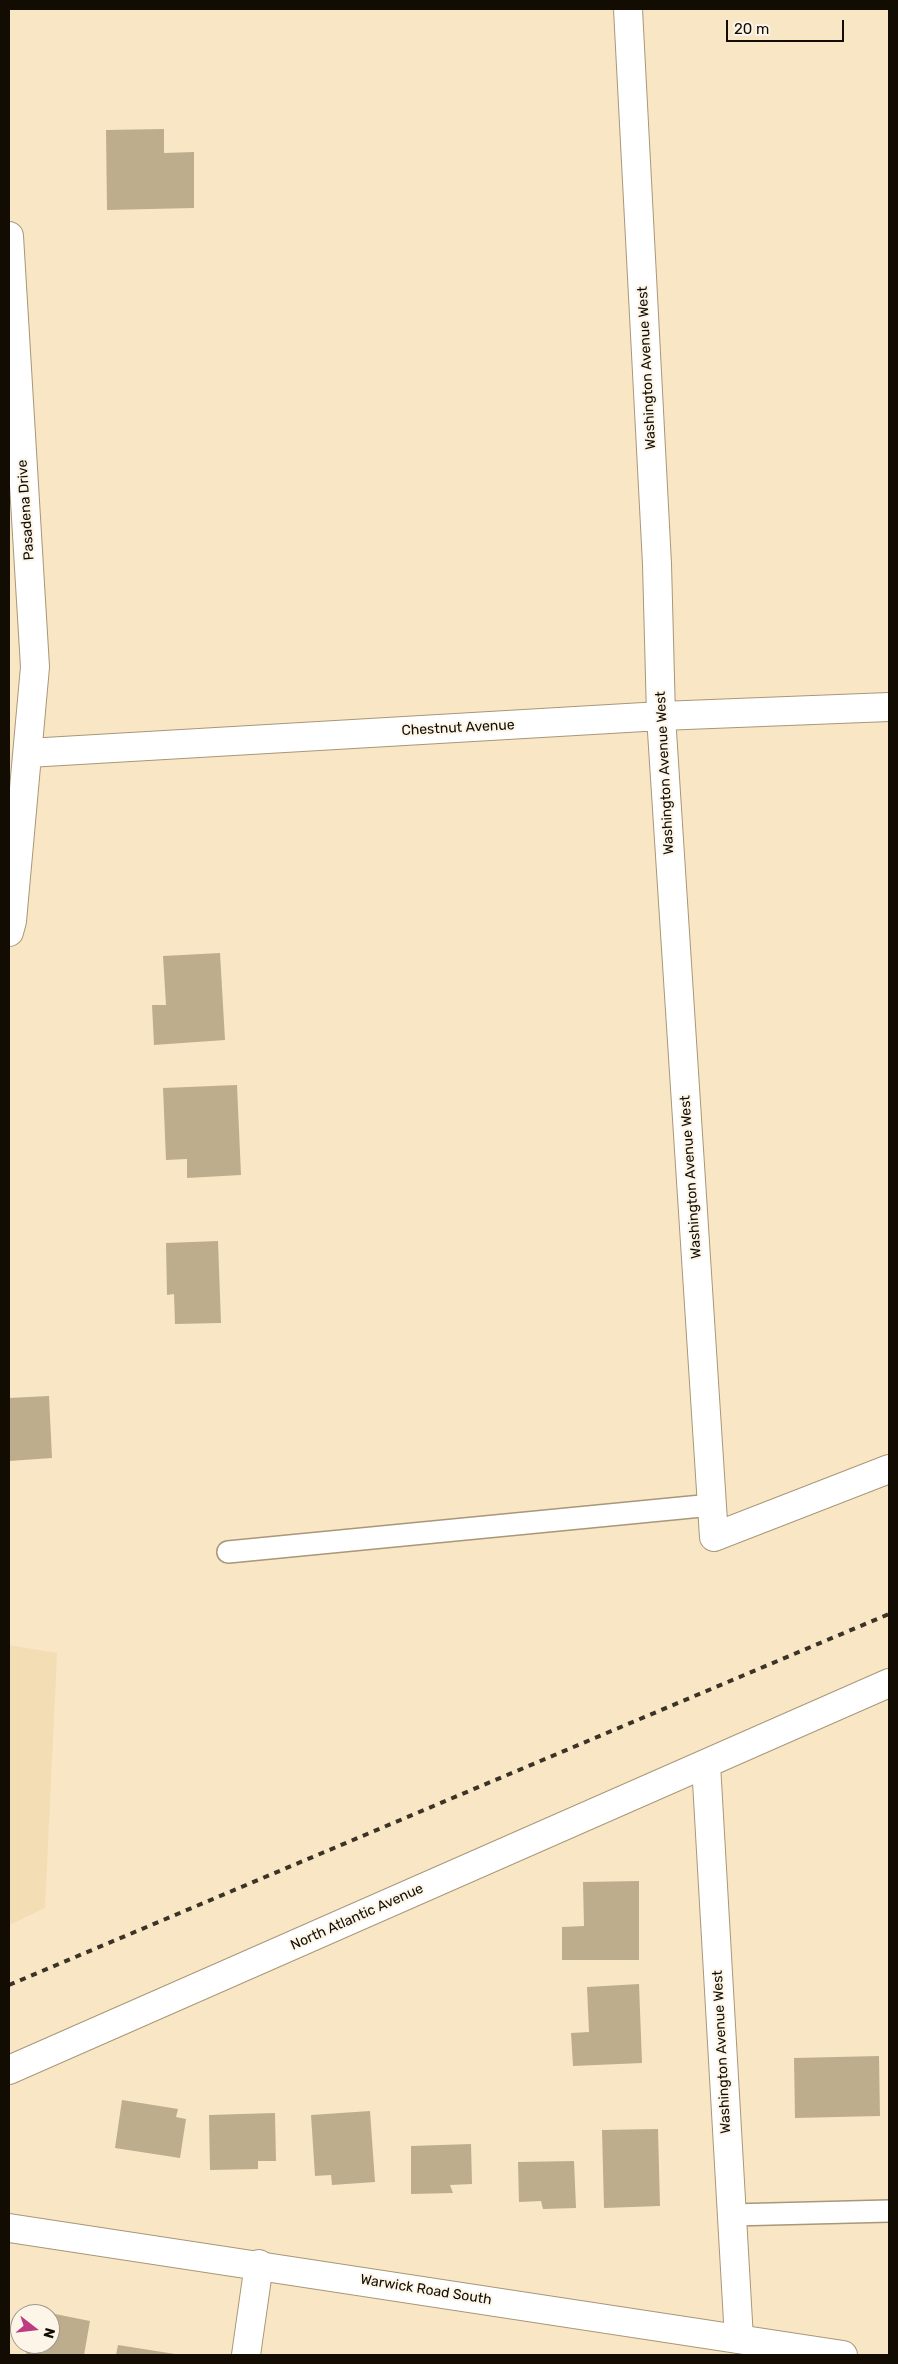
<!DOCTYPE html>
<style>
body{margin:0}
#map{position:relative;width:898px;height:2364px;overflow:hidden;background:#f9e6c5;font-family:Rubik,sans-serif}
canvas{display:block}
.frame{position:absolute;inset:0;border:10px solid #120c03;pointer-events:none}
.north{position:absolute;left:10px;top:2304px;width:50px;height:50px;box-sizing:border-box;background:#fcf5e8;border:1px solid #9e988c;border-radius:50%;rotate:106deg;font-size:14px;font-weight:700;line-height:20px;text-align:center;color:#120c03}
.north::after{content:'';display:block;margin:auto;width:18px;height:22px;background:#be3b81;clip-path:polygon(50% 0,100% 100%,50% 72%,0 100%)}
.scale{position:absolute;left:726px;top:20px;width:118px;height:22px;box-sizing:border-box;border:2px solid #120c03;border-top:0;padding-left:6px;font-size:15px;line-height:18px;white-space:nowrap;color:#120c03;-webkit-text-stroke:4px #fcf5e8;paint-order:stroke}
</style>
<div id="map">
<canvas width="898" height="2364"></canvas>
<div class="frame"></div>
<div class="north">N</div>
<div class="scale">20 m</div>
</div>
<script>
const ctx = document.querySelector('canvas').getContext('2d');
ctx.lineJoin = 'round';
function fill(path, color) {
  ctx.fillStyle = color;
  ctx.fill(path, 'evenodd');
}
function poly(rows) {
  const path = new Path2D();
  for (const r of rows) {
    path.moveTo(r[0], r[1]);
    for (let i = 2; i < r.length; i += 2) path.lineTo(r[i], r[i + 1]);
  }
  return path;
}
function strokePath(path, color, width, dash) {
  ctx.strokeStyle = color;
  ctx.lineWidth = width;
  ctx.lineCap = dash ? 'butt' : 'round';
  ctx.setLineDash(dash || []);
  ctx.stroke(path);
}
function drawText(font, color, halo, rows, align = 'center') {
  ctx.font = font + ' Rubik,sans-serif';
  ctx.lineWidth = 4;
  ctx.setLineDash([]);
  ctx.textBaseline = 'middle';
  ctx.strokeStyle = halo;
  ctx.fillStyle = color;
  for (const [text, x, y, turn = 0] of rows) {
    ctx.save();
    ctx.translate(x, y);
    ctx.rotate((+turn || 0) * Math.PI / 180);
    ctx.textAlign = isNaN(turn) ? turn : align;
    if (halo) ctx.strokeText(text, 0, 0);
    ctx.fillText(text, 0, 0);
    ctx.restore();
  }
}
const built = poly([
 [9,1645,57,1653,45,1908,9,1925]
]);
const building = poly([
 [164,129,164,153,194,152,194,208,107,210,106,130],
 [220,953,225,1040,154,1045,152,1005,166,1005,163,956],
 [237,1085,241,1175,187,1178,187,1159,166,1160,163,1088],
 [218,1241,221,1323,175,1324,174,1294,167,1295,166,1243],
 [49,1396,52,1458,9,1461,9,1398],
 [639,1881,639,1960,562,1960,562,1927,584,1926,583,1882],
 [639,1984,642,2063,573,2066,571,2033,589,2032,587,1987],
 [879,2056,880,2116,795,2118,794,2058],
 [122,2100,178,2109,176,2117,186,2119,180,2158,115,2148],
 [370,2111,375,2182,332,2185,331,2175,315,2176,311,2115],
 [275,2113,276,2161,258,2161,258,2169,210,2170,209,2115],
 [658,2129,660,2206,604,2208,602,2130],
 [471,2144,472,2184,450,2185,453,2193,411,2194,411,2146],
 [574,2161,576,2208,543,2209,541,2201,519,2202,518,2162],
 [34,2310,48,2313,48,2314,33,2314],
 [50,2313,90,2321,84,2355,26,2355,28,2344,50,2344],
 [118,2345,175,2354,175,2355,116,2355]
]);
const service = poly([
 [228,1552,712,1505],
 [732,2215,889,2211]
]);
const minor = poly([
 [628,9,657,564,661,716,714,1537,889,1469],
 [9,236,35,667,12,921,9,932],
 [28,753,661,716,889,707],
 [706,1764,739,2339],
 [246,2355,259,2264]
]);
const tertiary = poly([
 [9,2070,889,1683],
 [9,2228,843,2355]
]);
const rail = poly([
 [9,1985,889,1614]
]);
const streetNames = [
 ["Washington Avenue West",647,368,-93],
 ["Pasadena Drive",26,510,-94],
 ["Chestnut Avenue",458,728,-3],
 ["Washington Avenue West",665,773,-93],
 ["Washington Avenue West",691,1177,-94],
 ["North Atlantic Avenue",357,1917,-24],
 ["Washington Avenue West",722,2052,-93],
 ["Warwick Road South",426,2290,9]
];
fill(built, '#f3ddb5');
fill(building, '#bead8d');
strokePath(service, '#a89778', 24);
strokePath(minor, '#a89778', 30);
strokePath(tertiary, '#a89778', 30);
strokePath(service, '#fff', 21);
strokePath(minor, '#fff', 28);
strokePath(tertiary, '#fff', 28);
strokePath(rail, '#3b3326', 4, [6, 6]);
drawText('14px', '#120c03', '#fcf5e8', streetNames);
</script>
